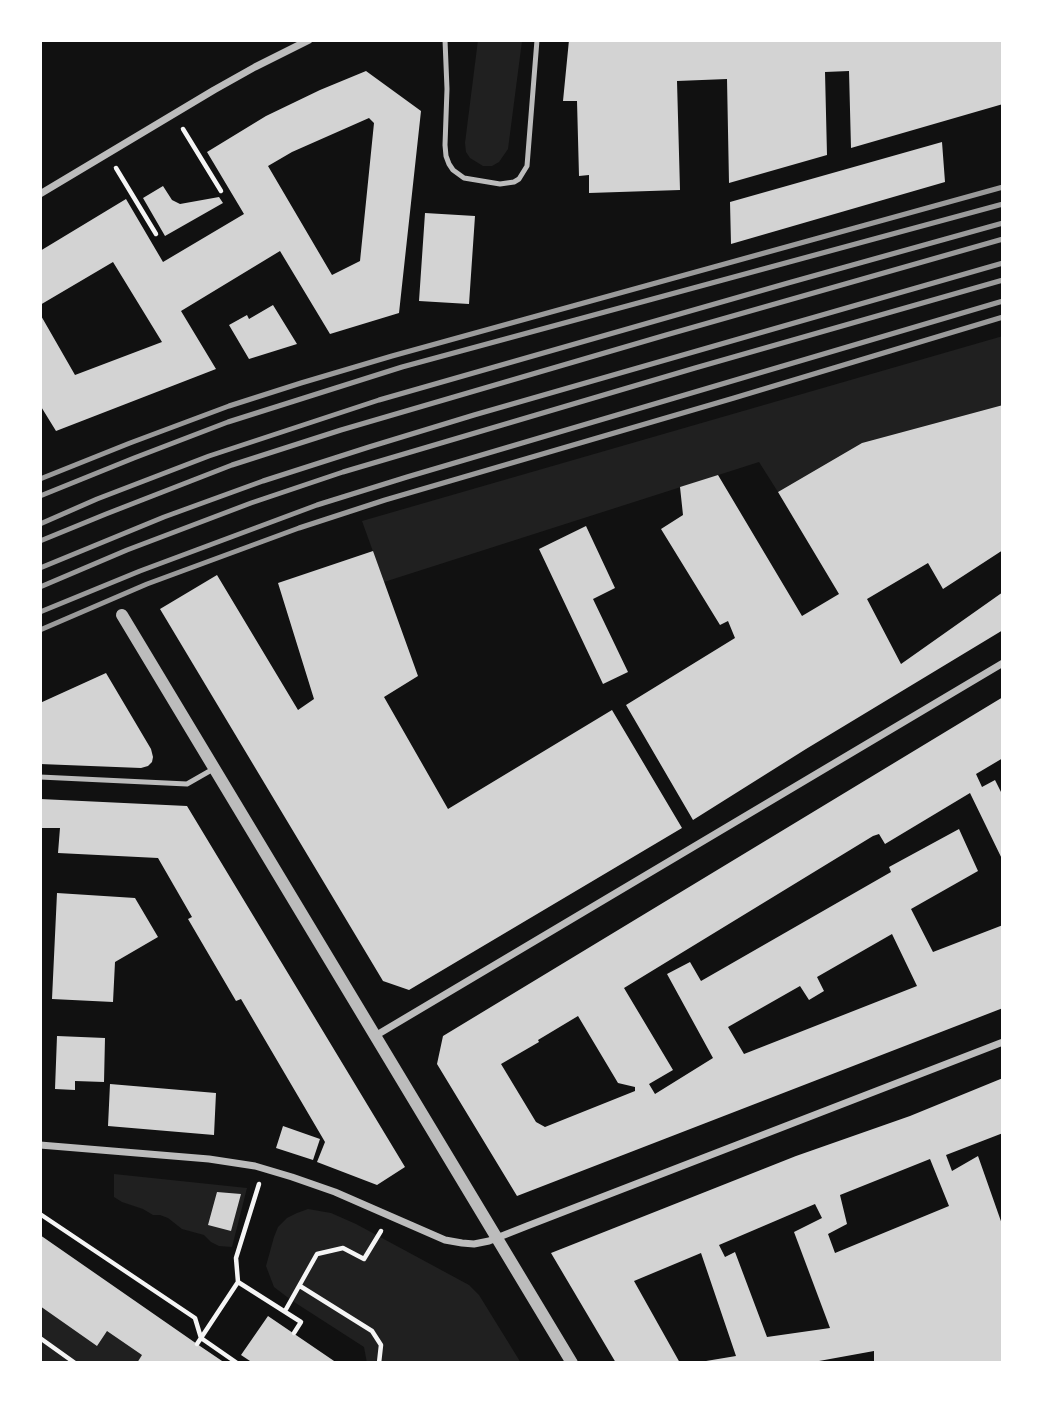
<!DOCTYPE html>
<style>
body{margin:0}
#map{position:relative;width:1043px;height:1403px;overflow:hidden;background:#111;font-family:"Work Sans",sans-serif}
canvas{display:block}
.frame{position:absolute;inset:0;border:42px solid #fff;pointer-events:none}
</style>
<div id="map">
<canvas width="1043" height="1403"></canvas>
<div class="frame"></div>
</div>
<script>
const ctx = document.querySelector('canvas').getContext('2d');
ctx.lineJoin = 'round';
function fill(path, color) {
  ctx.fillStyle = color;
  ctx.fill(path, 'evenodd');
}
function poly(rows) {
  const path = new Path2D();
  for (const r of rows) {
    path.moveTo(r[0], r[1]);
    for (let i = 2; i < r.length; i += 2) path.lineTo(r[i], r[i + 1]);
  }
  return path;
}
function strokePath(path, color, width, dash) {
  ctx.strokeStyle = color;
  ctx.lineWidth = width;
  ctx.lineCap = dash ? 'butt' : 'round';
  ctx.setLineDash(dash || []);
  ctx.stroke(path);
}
const green = poly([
 [478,40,522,41,508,149,499,162,492,166,483,166,470,158,466,152,465,143],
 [1003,336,1003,405,862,443,778,492,759,462,384,582,362,521],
 [114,1174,247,1188,232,1247,219,1246,211,1242,204,1235,182,1229,168,1218,160,1215,153,1215,143,1209,122,1202,114,1197],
 [308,1209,331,1213,356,1224,469,1285,479,1295,521,1363,367,1363,364,1347,291,1300,274,1287,266,1266,274,1237,278,1227,287,1218,297,1213],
 [40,1235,197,1344,225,1363,40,1363]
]);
const building = poly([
 [569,40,1003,40,1003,104,851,148,849,71,825,72,827,155,729,183,727,79,677,81,680,190,589,193,589,175,579,176,577,101,563,101],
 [366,71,421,111,399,313,330,334,280,251,181,311,216,369,56,431,40,405,40,314,75,375,162,342,113,262,40,305,40,251,126,199,163,262,244,214,207,152,266,116,320,90],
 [369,118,374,123,360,261,332,275,268,166,292,152],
 [942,142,945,182,731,244,730,202],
 [163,186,172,200,180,204,219,197,223,203,165,236,143,198],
 [425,213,475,216,469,304,419,301],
 [273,305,297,344,249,359,229,325,247,315,249,319],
 [1003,405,1003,550,943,589,928,563,867,599,901,664,1003,592,1003,630,806,749,693,820,626,705,735,638,728,621,720,625,661,529,683,515,680,487,718,475,802,616,839,594,778,492,862,443],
 [586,526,615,588,593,599,628,672,603,684,539,549],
 [373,551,418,676,384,697,448,809,612,710,682,828,409,990,383,981,160,609,217,575,298,710,314,699,278,583],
 [106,673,151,749,153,757,152,762,148,766,141,768,40,764,40,703],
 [1003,697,1003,758,976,774,982,787,995,780,1003,796,1003,861,970,793,885,844,879,834,873,836,624,988,673,1070,649,1084,655,1094,713,1058,667,974,690,962,701,981,891,872,889,867,959,829,978,871,911,909,933,952,1003,925,1003,1008,517,1196,437,1064,443,1036],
 [892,934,917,986,744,1054,728,1027,800,986,809,1000,824,991,817,977],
 [578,1016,618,1083,635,1087,635,1091,545,1127,536,1122,501,1064,539,1042,538,1040],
 [40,799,187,806,405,1167,377,1185,317,1162,325,1142,241,999,236,1001,188,919,192,917,158,858,58,853,60,828,40,828],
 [57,893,135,898,158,937,115,962,113,1002,52,999],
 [57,1036,105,1038,104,1082,75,1081,75,1090,55,1089],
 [1003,1078,1003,1133,946,1155,952,1171,978,1156,1003,1227,1003,1363,874,1363,874,1351,808,1363,706,1363,706,1361,736,1356,701,1253,634,1281,680,1363,616,1363,551,1253,796,1156,910,1116],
 [930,1159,949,1206,835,1253,828,1234,847,1224,840,1195],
 [815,1204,822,1218,794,1232,830,1328,767,1337,735,1252,725,1257,719,1245],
 [110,1084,216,1093,214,1135,108,1126],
 [283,1126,320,1139,313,1160,276,1148],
 [217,1192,241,1194,231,1231,208,1225],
 [40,1235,197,1344,225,1363,137,1363,142,1355,107,1331,97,1346,40,1306],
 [268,1316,337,1363,253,1363,241,1355]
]);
const path = poly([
 [183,129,221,191],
 [116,168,156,234],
 [40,1214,195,1318,201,1338,237,1363],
 [238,1282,301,1322,294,1333],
 [300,1286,372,1331,381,1345,379,1363],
 [285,1311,317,1254,343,1248,364,1259,381,1231],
 [40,1338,75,1363],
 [197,1344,238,1282,236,1258,259,1184]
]);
const service = poly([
 [445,40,447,89,445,145,446,156,449,164,453,170,464,178,500,184,514,182,519,179,527,166,537,40],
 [40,777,187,784,215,768]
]);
const minor = poly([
 [40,194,214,90,255,67,309,40],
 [375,1036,1003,663],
 [40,1145,209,1159,255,1166,292,1177,335,1192,445,1240,462,1243,474,1244,489,1241,527,1226,1003,1042]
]);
const tertiary = poly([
 [122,615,572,1363]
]);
const rail = poly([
 [40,479,130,443,229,406,301,383,392,356,1003,187],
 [40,496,134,458,228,422,402,367,1003,204],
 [40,524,97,499,209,456,379,400,788,283,1003,223],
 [40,541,106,514,232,465,341,430,666,335,1003,239],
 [40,568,164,517,263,481,369,447,474,415,1003,263],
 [40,587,127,550,251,503,343,472,695,368,1003,280],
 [40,612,140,571,317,505,407,477,1003,301],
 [40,630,147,584,299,528,385,500,734,398,1003,317]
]);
fill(green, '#202020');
fill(building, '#d3d3d3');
strokePath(path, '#f5f5f5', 4.5);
strokePath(service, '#bcbcbc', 5);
strokePath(minor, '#bcbcbc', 7);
strokePath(tertiary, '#bcbcbc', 12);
strokePath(rail, '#9a9a9a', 5);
</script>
